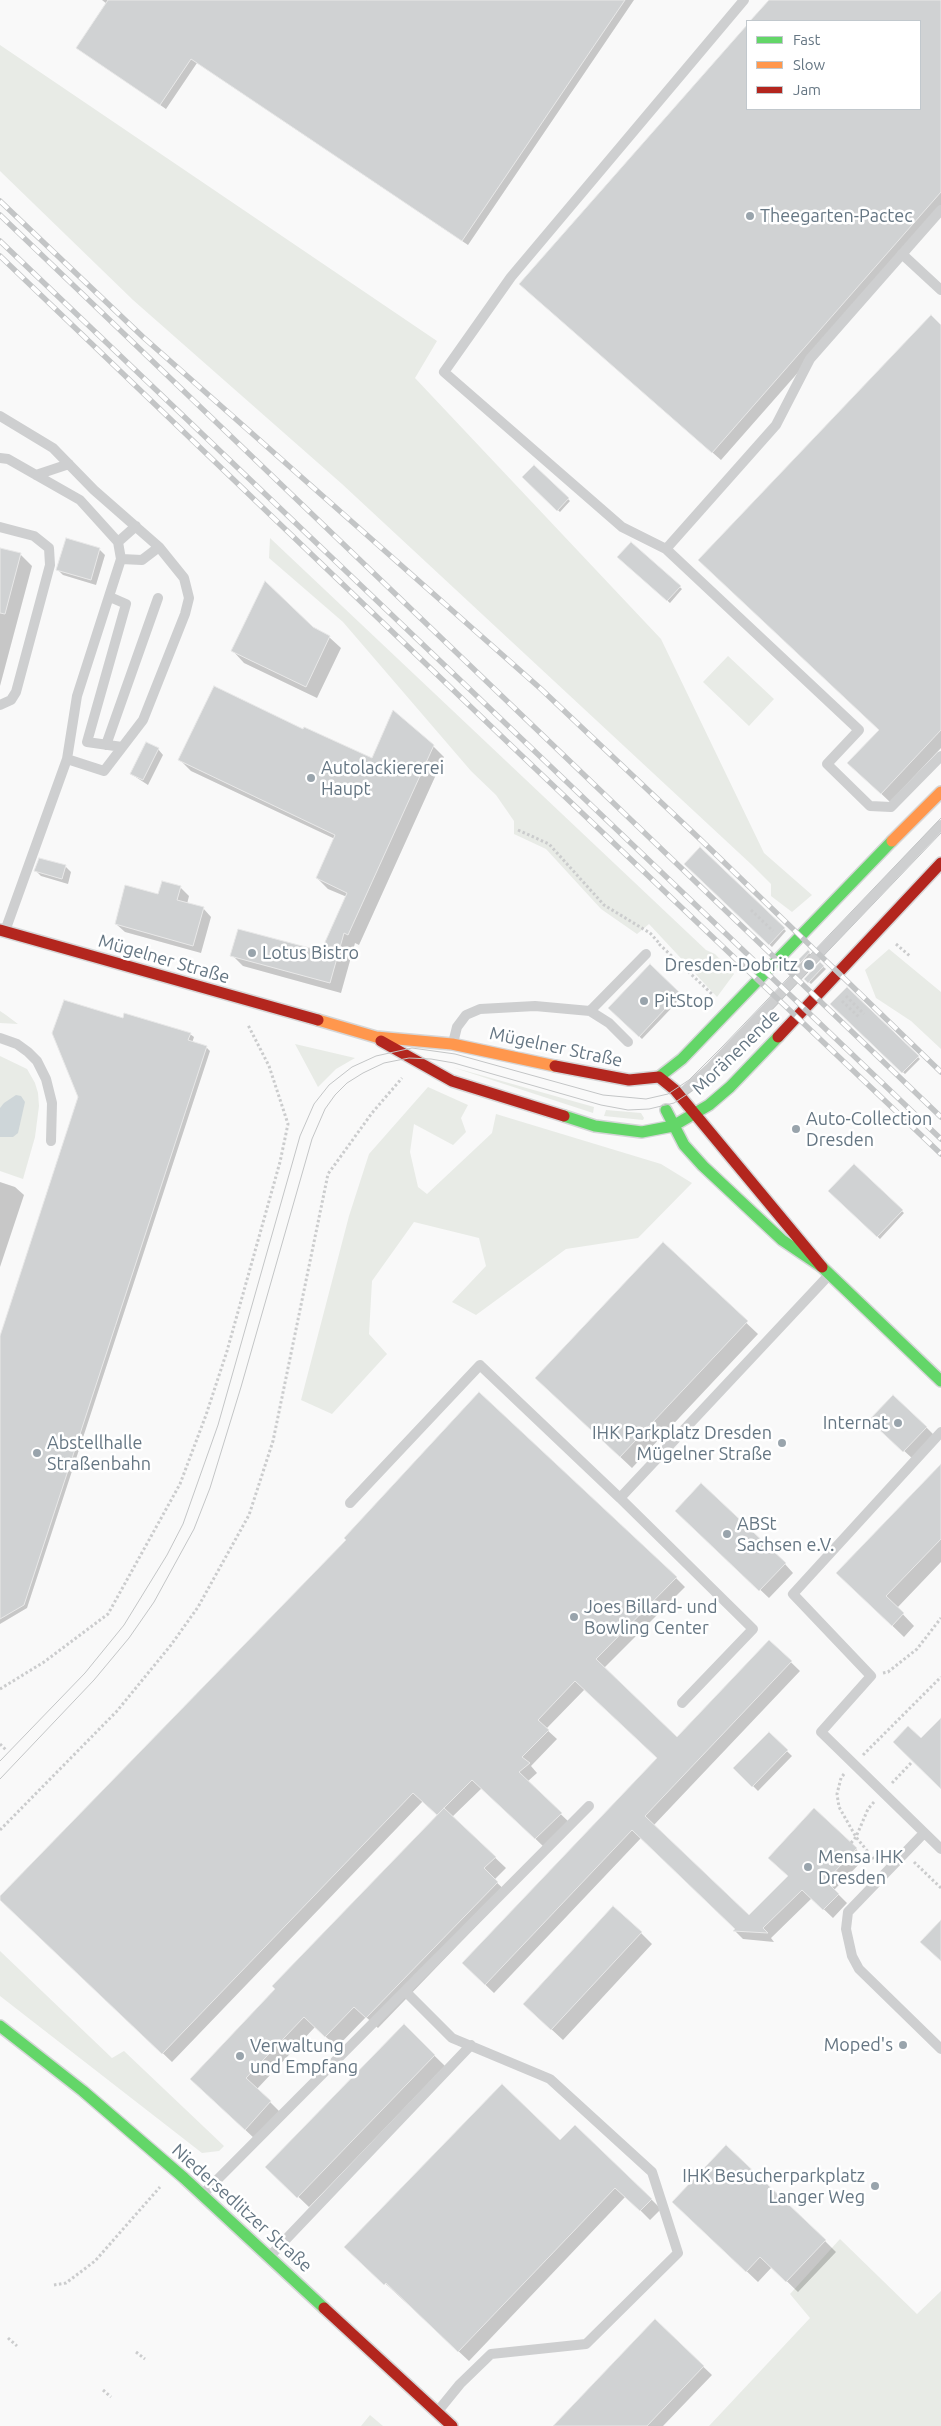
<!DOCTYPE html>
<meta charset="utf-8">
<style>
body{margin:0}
#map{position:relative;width:941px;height:2426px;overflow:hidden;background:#f9f9f9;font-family:Ubuntu,sans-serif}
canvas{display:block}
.legend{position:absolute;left:746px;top:20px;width:175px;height:90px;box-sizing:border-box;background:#fff;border:1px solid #c1c8cd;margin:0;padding:6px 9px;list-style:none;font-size:15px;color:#657683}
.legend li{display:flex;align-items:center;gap:10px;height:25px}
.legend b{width:25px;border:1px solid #c1c8cd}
</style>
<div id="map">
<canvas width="941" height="2426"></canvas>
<ul class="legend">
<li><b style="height:6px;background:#63d668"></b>Fast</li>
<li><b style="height:6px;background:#ff974d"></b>Slow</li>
<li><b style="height:6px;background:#b3261e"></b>Jam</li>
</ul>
</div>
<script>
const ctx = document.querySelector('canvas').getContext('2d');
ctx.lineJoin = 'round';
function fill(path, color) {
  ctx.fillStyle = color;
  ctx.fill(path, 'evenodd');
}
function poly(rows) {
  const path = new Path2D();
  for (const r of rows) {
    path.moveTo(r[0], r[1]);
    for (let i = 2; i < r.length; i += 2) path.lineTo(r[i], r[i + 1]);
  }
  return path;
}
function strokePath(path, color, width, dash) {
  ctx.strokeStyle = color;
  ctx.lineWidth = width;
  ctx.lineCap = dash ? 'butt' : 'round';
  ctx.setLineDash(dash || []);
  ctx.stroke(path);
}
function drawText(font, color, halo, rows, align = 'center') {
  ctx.font = font + ' Ubuntu,sans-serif';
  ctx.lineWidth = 5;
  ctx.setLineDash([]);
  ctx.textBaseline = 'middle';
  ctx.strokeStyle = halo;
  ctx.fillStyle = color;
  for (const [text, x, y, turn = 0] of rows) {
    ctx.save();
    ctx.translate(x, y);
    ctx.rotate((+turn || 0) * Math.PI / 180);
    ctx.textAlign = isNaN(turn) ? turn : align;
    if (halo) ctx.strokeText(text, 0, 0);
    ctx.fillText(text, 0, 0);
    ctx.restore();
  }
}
const green = poly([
 [0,45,437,341,415,378,661,639,764,853,812,895,792,912,771,896,771,884,752,865,342,484,133,300,0,171],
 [270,538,706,950,715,954,734,974,717,997,649,924,637,934,601,909,546,849,514,834,514,821,496,795,471,771,343,622,269,558],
 [728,656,774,699,749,726,703,682],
 [889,949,941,992,941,1049,911,1021,876,998,865,970],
 [0,1011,6,1015,18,1024,0,1023],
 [295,1044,355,1058,336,1069,318,1087],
 [0,1056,27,1069,35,1083,38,1093,39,1106,35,1137,23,1179,0,1171],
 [452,1067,594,1107,593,1113],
 [428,1087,468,1105,461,1118,466,1132,453,1145,414,1124,410,1152,418,1187,427,1194,492,1133,496,1114,661,1164,692,1183,638,1238,566,1249,476,1315,452,1302,486,1266,479,1238,414,1222,372,1281,369,1334,387,1354,332,1414,301,1400,349,1216,369,1154],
 [606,1110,641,1113,644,1118,643,1120,604,1116],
 [0,1951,112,2058,124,2051,224,2146,219,2151,202,2153,0,1996],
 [840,2239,917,2314,941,2291,941,2426,709,2426,810,2318,790,2294],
 [370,2415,383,2426,361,2426]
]);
const water = poly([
 [16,1095,21,1096,25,1102,18,1133,13,1137,0,1137,0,1108,4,1103]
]);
const shadow = poly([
 [102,0,634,0,468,245,197,63,166,109,77,48,107,4],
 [771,0,941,0,941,210,721,460,521,284,747,27,747,109,920,109,920,21,752,21],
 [941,327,941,748,890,802,858,772,880,730],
 [534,467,570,501,560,512,523,477],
 [631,544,682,589,670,603,619,557],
 [0,549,20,554,32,566,0,686],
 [99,549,105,555,96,585,63,575,58,570],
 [312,628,329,637,341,648,317,698,244,663,233,651],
 [304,731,372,760,433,746,444,757,359,945,355,943,341,993,243,966,232,955,322,953,347,897,328,889,317,878,335,839,191,771,180,760],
 [158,749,163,755,148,785,131,774],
 [700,849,786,931,772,947,685,864],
 [65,866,71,872,68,884,41,876,36,871],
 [180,887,189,896,187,904,203,908,211,917,201,953,125,932,116,924,159,896],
 [808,952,812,956,797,971,793,967],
 [820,964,826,969,811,984,806,979],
 [650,966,682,997,642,1039,610,1008],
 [847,989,920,1059,905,1074,832,1004],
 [123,1020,190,1034,194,1037,192,1043,207,1048,210,1051,27,1608,0,1624,0,1340],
 [854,1166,904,1213,880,1239,830,1191],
 [0,1182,15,1187,24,1195,0,1267],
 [663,1244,758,1334,632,1468,548,1389],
 [926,1427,935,1436,913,1459,879,1428],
 [941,1466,941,1562,897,1608,914,1626,904,1637,849,1584],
 [685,1519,785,1564,793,1573,769,1598],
 [676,1578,685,1587,604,1668,677,1739,769,1641,800,1671,653,1826,749,1917,856,1849,865,1858,834,1890,847,1903,833,1918,812,1898,771,1938,774,1942,743,1939,735,1931,737,1929,641,1838,494,1993,472,1972,659,1758,585,1689,546,1729,557,1739,531,1766,537,1773,527,1782,570,1823,544,1847,482,1788,452,1817,506,1868,494,1880,508,1893,378,2028,366,2017,337,2047,315,2027,257,2089,281,2113,256,2140,203,2090,439,1816,423,1801,172,2062,0,1898],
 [769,1734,792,1756,758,1791,735,1768],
 [641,1933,652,1944,563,2040,536,2015],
 [404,2026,445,2066,309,2207,267,2167],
 [560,2142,651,2199,661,2209,650,2220,626,2196,469,2361,346,2247],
 [685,2213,825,2241,836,2252,798,2292,772,2267,758,2282],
 [655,2321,712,2375,663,2426,554,2426]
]);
const building = poly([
 [108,0,625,0,462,241,191,59,160,105,76,48,108,0],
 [769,0,941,0,941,192,712,453,519,284,747,25,747,109,920,109,920,21,750,21,769,0],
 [931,315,941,325,941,730,881,794,847,763,879,730,698,560,931,315],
 [534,465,569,498,557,511,522,477,534,465],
 [66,538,100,548,91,580,56,570,66,538],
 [631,542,681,586,667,601,617,557,631,542],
 [0,548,21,553,5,614,0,613,0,548],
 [265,581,313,627,330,636,306,687,231,651,265,581],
 [214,686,303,729,304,727,372,758,393,710,434,745,348,935,344,933,330,983,230,956,238,929,321,951,347,893,316,878,335,835,178,760,214,686],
 [146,742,159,748,143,780,130,774,146,742],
 [700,847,785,928,769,945,684,864,700,847],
 [39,858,66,865,62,879,34,871,39,858],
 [162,881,181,886,177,900,204,907,193,946,115,924,125,885,158,894,162,881],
 [808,950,810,952,794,970,791,967,808,950],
 [820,962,824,966,808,983,804,979,820,962],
 [650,964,680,993,639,1037,608,1008,650,964],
 [847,987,919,1056,902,1073,830,1004,847,987],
 [64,1000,123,1018,124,1013,191,1033,188,1040,207,1046,24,1605,0,1619,0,1336,78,1097,52,1033,64,1000],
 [854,1164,903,1210,877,1237,828,1191,854,1164],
 [663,1242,748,1321,620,1457,535,1378,663,1242],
 [479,1392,677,1577,596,1659,677,1737,769,1640,792,1661,645,1816,749,1915,788,1876,768,1858,814,1808,857,1848,826,1881,839,1894,823,1910,802,1890,763,1928,768,1933,733,1931,735,1929,632,1830,485,1985,462,1963,657,1758,575,1681,538,1720,549,1730,522,1757,530,1763,519,1772,562,1813,535,1839,472,1780,437,1815,413,1793,162,2054,0,1900,0,1896,346,1540,344,1538,479,1392],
 [893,1395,927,1427,903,1452,869,1420,893,1395],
 [941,1464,941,1539,886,1596,904,1613,892,1626,836,1573,941,1464],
 [701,1483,786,1563,759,1591,675,1511,701,1483],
 [941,1718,941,1789,893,1742,908,1726,921,1738,941,1718],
 [769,1732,788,1750,752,1787,733,1768,769,1732],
 [444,1808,496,1857,484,1868,498,1882,366,2018,354,2007,325,2037,304,2017,246,2078,271,2101,245,2130,190,2079,275,1989,272,1986,444,1808],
 [613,1906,642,1932,551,2030,523,2004,613,1906],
 [941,1920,941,1961,920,1942,941,1920],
 [404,2024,435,2055,297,2198,265,2167,404,2024],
 [502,2084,560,2140,575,2125,652,2199,640,2211,615,2188,458,2352,386,2283,384,2285,344,2247,502,2084],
 [726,2145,826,2240,786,2282,760,2257,746,2272,672,2202,726,2145],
 [655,2319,704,2366,647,2426,553,2426,655,2319]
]);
const path = poly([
 [518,830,549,844,604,905,650,933,660,944],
 [751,910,773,931],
 [659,944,712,994],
 [896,944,911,957],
 [846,996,864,1014],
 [842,1001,860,1018],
 [883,1673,888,1672,917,1649,941,1618],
 [0,1689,44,1662,108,1614,180,1484,206,1415,227,1351,280,1162,288,1124,269,1066,248,1025],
 [0,1744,6,1750],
 [863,1755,941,1677],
 [844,1774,841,1778,837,1794,839,1807,856,1837,877,1863],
 [892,1783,912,1762],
 [0,1830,117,1711,171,1645,198,1607,249,1515,273,1441,328,1174,372,1113,402,1078],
 [851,1843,856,1837,868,1809,874,1802],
 [914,1862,941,1888],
 [54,2285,66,2283,95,2261,160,2187],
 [8,2338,17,2346],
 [136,2352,145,2359],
 [103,2390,111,2397]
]);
const lane = poly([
 [744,0,511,277,444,372,622,527,666,549,859,730,827,764,870,806,891,807,941,756],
 [902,254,941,290],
 [0,416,53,448,94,490,159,547,184,578,189,598,185,614,143,720,104,771,67,759,77,696,121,559,118,542,80,500,8,459,0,458],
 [36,475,69,464],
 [0,527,34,536,49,548,50,565,16,692,11,700,0,705],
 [118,542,136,526],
 [666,549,776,425,810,359,941,210],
 [121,559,142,560,159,547],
 [110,597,126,604,87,742,122,747],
 [106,745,158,598],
 [5,931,67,759],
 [590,1011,609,1023,628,1042],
 [0,1038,17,1044,28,1052,37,1061,46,1079,52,1103,51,1141],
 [453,1043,457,1027,466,1015,480,1009,535,1006,590,1011,646,954],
 [680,1095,710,1068,941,825],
 [941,1432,793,1594,871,1676,821,1732,941,1849],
 [350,1503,480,1365,620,1498],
 [682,1703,753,1629,620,1498,829,1275],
 [924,1833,848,1912,846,1929,852,1956,859,1969,941,2049],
 [405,1991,452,2038,550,2079,652,2172,678,2253,586,2344,491,2354,460,2384,438,2411],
 [203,2194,589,1806],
 [270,2256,471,2045]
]);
const fast = poly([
 [659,1077,682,1059,892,841],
 [666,1110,684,1145,703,1166,782,1240,822,1267,941,1381],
 [564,1116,595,1126,642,1132,673,1126,709,1105,730,1087,778,1037],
 [0,2026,83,2091,184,2178,324,2308]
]);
const slow = poly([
 [892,841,941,792],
 [318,1020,376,1037,452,1044,555,1066]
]);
const jam = poly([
 [0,930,318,1020],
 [778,1037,941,863],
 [381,1041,452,1081,564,1116],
 [555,1066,629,1080,659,1077,675,1090,822,1267],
 [324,2308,452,2426]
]);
const tram = poly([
 [0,1761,85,1673,124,1625,167,1555,183,1524,218,1425,300,1136,314,1104,329,1085,352,1067,376,1056,412,1048,455,1054,603,1095,646,1099,668,1094,689,1080,723,1046,941,818],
 [0,1779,94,1680,129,1638,154,1602,194,1529,210,1488,241,1387,312,1139,325,1109,335,1095,347,1083,363,1073,384,1063,409,1058,431,1059,454,1063,601,1105,628,1110,649,1109,674,1103,698,1087,941,833]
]);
const rail = poly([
 [0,201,143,337,541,689,702,841,941,1072],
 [0,215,941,1117],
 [0,241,941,1139],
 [0,256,520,754,941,1154]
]);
const markers = [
 [750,216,5,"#99a4ac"],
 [311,778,5,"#99a4ac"],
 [252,953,5,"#99a4ac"],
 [809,965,6,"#99a4ac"],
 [644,1001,5,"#99a4ac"],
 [796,1129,5,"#99a4ac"],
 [898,1423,5,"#99a4ac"],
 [782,1443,5,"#99a4ac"],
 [37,1453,5,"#99a4ac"],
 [727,1534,5,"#99a4ac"],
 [574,1617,5,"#99a4ac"],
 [808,1867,5,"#99a4ac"],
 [903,2045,5,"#99a4ac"],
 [240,2056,5,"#99a4ac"],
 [875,2186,5,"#99a4ac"]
];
const poiNames = [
 ["Theegarten-Pactec",760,216],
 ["Autolackiererei",321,768],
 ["Haupt",321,789],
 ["Lotus Bistro",262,953],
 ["Dresden-Dobritz",798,965,"right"],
 ["PitStop",654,1001],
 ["Auto-Collection",806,1119],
 ["Dresden",806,1140],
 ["Internat",888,1423,"right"],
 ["IHK Parkplatz Dresden",772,1433,"right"],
 ["Mügelner Straße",772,1454,"right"],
 ["Abstellhalle",47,1443],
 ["Straßenbahn",47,1464],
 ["ABSt",737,1524],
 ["Sachsen e.V.",737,1545],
 ["Joes Billard- und",584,1607],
 ["Bowling Center",584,1628],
 ["Mensa IHK",818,1857],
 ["Dresden",818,1878],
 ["Moped's",893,2045,"right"],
 ["Verwaltung",250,2046],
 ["und Empfang",250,2067],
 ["IHK Besucherparkplatz",865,2176,"right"],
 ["Langer Weg",865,2197,"right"]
];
const streetNames = [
 ["Mügelner Straße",164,959,16],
 ["Mügelner Straße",556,1047,12],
 ["Moränenende",736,1052,-44],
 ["Niedersedlitzer Straße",242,2208,42]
];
fill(green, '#e8ebe6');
fill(water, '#ced6d9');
fill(shadow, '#0003');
fill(building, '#d0d2d3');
strokePath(building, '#e8e8e8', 1);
strokePath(fast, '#d5d6d7', 14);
strokePath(slow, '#d5d6d7', 14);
strokePath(jam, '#d5d6d7', 14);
strokePath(path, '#cbcccd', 3, [2.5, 2.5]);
strokePath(lane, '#cecfd0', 10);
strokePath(fast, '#63d668', 11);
strokePath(slow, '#ff974d', 11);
strokePath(jam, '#b3261e', 11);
strokePath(tram, '#c3c5c6', 1);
strokePath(rail, '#c3c5c6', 5.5);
strokePath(rail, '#fff', 4, [11]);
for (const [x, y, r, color] of markers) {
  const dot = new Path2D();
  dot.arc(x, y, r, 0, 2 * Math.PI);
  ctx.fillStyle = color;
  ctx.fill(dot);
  strokePath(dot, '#fff', 2);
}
drawText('18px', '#657683', '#fff', poiNames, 'left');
drawText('18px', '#657683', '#fff', streetNames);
</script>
